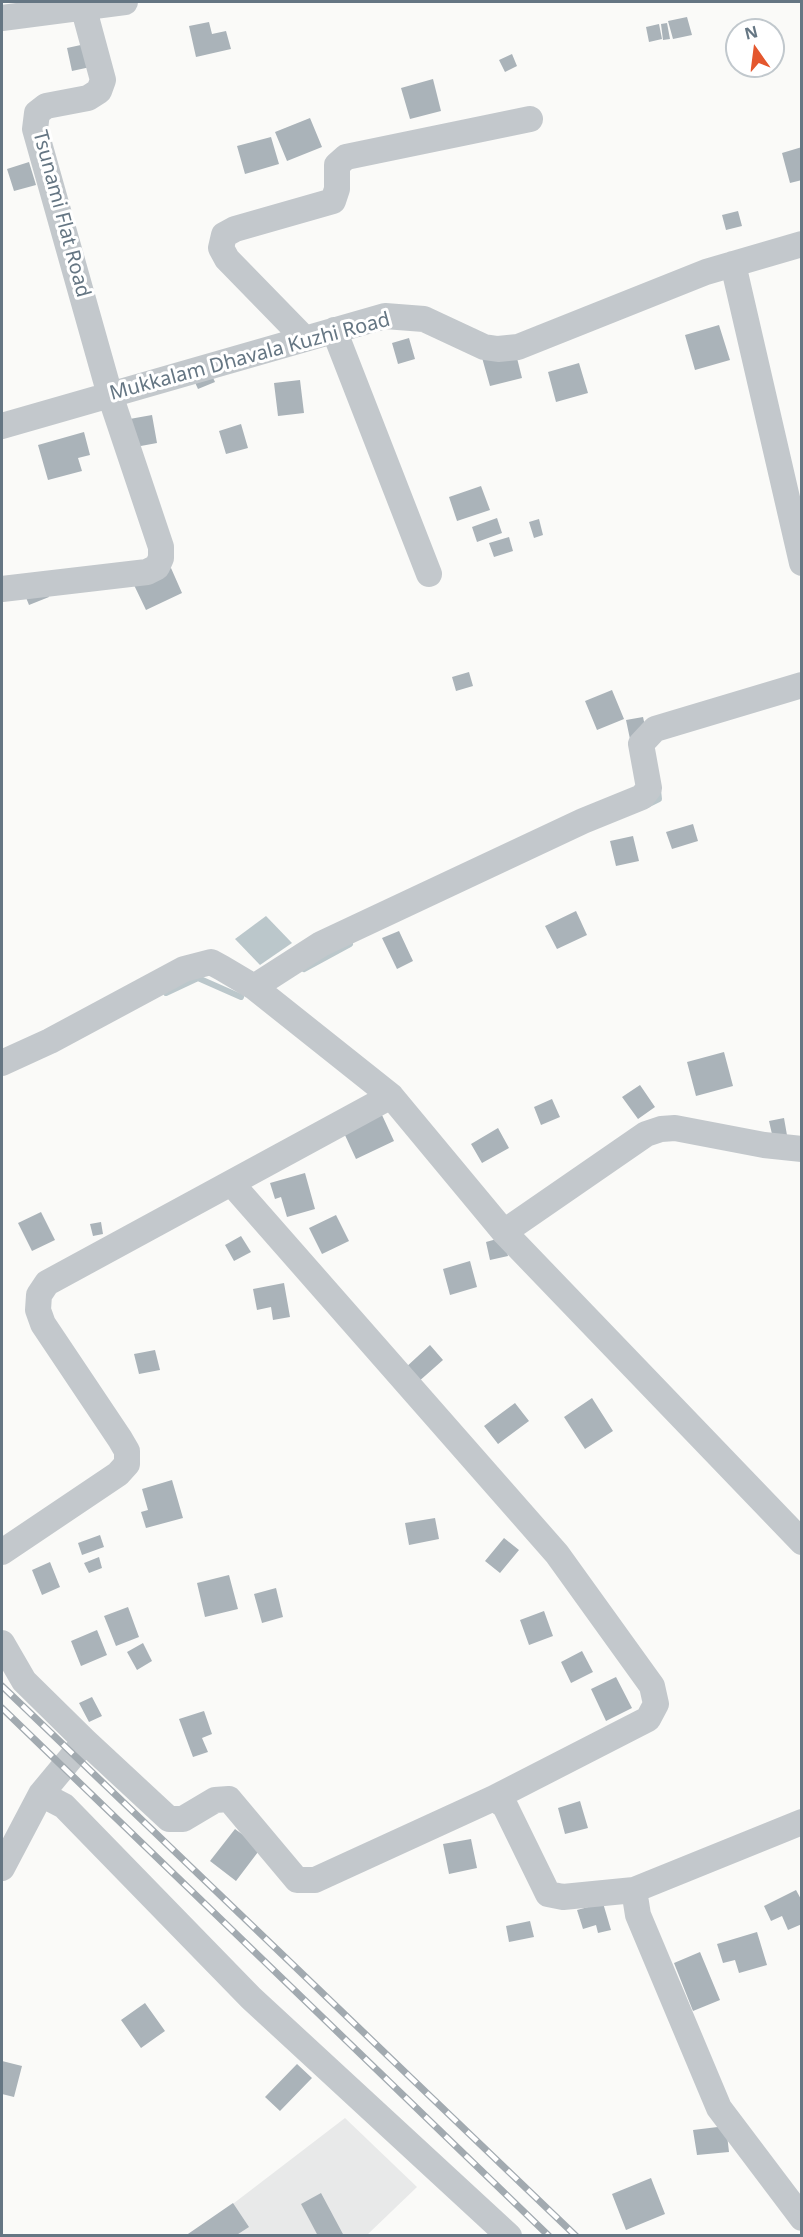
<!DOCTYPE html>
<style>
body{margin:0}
#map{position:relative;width:803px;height:2237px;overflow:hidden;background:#fafaf8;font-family:"Noto Sans",sans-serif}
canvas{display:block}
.frame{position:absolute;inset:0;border:3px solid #657683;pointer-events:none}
.north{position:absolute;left:725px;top:18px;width:60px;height:60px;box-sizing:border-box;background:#fff;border:2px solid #c1c8cd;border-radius:50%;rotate:346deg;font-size:16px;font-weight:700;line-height:24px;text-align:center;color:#657683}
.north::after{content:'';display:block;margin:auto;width:21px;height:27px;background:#e4572e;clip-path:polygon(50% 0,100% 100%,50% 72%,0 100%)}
</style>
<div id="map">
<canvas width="803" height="2237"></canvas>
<div class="frame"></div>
<div class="north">N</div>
</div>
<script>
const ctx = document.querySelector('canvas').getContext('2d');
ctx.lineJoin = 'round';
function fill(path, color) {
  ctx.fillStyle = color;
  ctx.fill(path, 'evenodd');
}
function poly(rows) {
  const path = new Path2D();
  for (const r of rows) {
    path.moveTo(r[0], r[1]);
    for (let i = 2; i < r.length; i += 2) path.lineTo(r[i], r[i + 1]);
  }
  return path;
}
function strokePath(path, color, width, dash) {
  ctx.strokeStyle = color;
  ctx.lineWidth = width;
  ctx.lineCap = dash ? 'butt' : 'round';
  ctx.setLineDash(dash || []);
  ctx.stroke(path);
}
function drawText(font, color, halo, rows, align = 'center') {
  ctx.font = font + ' "Noto Sans",sans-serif';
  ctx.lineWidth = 6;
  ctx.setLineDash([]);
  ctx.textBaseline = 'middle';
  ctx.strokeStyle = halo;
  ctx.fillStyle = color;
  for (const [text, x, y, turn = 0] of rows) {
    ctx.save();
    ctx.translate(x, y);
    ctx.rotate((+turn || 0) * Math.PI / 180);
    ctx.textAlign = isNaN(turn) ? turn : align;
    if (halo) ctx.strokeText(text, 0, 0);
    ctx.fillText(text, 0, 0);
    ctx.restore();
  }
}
const built = poly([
 [345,2118,417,2187,367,2235,191,2236]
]);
const water = poly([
 [266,916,292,943,260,965,235,939]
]);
const stream = poly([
 [647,805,659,799,658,790],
 [304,969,350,944],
 [166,993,198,978,241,997]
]);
const building = poly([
 [687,17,692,35,673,39,668,21],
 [209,22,212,34,226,31,231,49,196,57,189,26],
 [667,23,670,39,663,40,661,24],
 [659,24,662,39,649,42,646,27],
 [90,43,95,66,72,71,67,48],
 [512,54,517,66,505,72,499,60],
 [433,79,441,111,410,119,401,88],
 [310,118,322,147,287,161,275,132],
 [271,137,279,164,245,174,237,146],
 [802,147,802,180,790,183,782,153],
 [29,162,36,185,14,191,7,169],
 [738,211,742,226,726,230,722,215],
 [719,325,730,360,695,370,685,335],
 [409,338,415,359,398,364,392,343],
 [512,338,522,378,490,386,479,347],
 [579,363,588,393,556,402,548,372],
 [209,369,215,382,198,389,192,376],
 [300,380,304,413,278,416,274,383],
 [152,415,157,443,130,448,124,420],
 [241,424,248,448,226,454,219,431],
 [84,432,90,455,78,458,82,471,48,480,38,445],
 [481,486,490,510,457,521,449,497],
 [497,518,502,533,477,542,472,527],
 [539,519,543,535,534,538,529,522],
 [509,537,513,551,494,557,489,543],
 [171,568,182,593,146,610,134,585],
 [45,587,49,597,29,605,25,595],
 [469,672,473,686,456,691,452,677],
 [612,690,624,719,597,730,585,701],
 [643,717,647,735,630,739,626,720],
 [693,824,698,841,672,849,666,832],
 [633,836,639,861,616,866,610,841],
 [576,911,587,935,557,949,545,926],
 [399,931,413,961,397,969,382,938],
 [724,1052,733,1086,696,1096,687,1062],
 [640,1085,655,1107,638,1119,622,1097],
 [552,1099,560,1117,541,1125,534,1107],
 [382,1115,394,1141,356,1159,344,1133],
 [784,1118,788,1141,774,1143,769,1121],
 [498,1128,509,1148,482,1163,471,1144],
 [305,1173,315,1209,287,1217,281,1197,275,1199,270,1183],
 [41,1212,55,1240,32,1251,18,1223],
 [336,1215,349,1241,322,1254,309,1228],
 [101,1222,103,1234,93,1236,90,1224],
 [241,1236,251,1252,234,1261,225,1245],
 [504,1237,508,1256,490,1260,486,1242],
 [470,1261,477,1287,450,1295,443,1269],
 [284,1283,290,1317,273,1320,271,1307,257,1310,253,1289],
 [430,1345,443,1360,417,1383,404,1369],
 [155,1350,160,1370,139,1374,134,1354],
 [592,1398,613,1431,585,1449,564,1417],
 [515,1403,529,1421,498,1444,484,1426],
 [172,1480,183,1518,146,1528,141,1512,148,1510,142,1489],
 [435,1518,439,1539,409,1545,405,1523],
 [100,1535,104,1547,82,1555,78,1543],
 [504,1538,519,1550,500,1573,485,1561],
 [99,1557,102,1568,89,1573,84,1563],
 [50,1562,60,1587,42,1595,32,1570],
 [229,1575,238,1609,205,1617,197,1583],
 [276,1588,283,1617,262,1623,254,1594],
 [128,1607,139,1637,116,1646,104,1616],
 [544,1611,553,1636,529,1645,520,1620],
 [97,1630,107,1655,81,1666,71,1641],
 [143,1643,152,1661,137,1670,127,1652],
 [582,1651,593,1672,571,1683,561,1662],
 [616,1677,632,1708,606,1721,591,1689],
 [92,1697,102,1716,89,1722,79,1703],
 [204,1711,212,1734,202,1738,208,1752,193,1757,179,1719],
 [580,1801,588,1828,565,1834,558,1808],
 [235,1829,261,1848,236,1881,210,1861],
 [471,1839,477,1868,449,1874,443,1844],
 [796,1890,802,1901,802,1924,788,1930,782,1916,771,1921,764,1906],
 [603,1903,611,1930,598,1933,596,1925,583,1929,577,1910],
 [530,1921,534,1937,509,1942,506,1926],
 [757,1932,767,1965,739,1973,735,1960,723,1963,717,1944],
 [700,1952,720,2000,693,2011,674,1963],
 [145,2003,165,2031,141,2048,121,2020],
 [2,2061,22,2066,14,2097,2,2094],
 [297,2064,312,2078,280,2111,265,2097],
 [726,2126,729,2152,697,2155,693,2130],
 [651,2178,665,2214,626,2230,612,2194],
 [321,2193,344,2236,318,2236,301,2204],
 [233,2203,249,2227,235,2236,185,2236]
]);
const minor = poly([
 [2,18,125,2],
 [733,264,802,563],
 [334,330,429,574],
 [305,339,227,259,221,248,224,235,235,229,333,201,337,189,337,165,346,157,530,119],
 [2,426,385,316,424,319,484,347,498,349,518,347,706,272,802,244],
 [2,589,147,572,157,567,161,558,161,547,110,395,35,129,37,113,46,106,88,98,99,91,103,80,83,6],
 [254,987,321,944,583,821,642,797,649,788,641,744,655,729,802,685],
 [2,1063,50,1041,184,969,211,962,222,968,254,987,391,1096,504,1232,802,1542],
 [232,1184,557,1554,652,1686,656,1704,648,1719,494,1798],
 [504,1232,646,1134,661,1129,675,1128,764,1145,802,1149],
 [2,1552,118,1474,127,1464,127,1451,120,1439,43,1324,38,1310,39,1295,47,1283,391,1096],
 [2,1643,24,1681,85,1741,41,1794,2,1868],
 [85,1741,169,1819,183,1819,215,1800,229,1799,297,1880,315,1880,494,1798,505,1806,548,1894,563,1897,634,1890,638,1915,719,2108,802,2218],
 [41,1794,64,1806,251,1998,509,2236],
 [634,1890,802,1822]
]);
const rail = poly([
 [2,1686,576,2236],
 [2,1708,549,2236]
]);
const streetNames = [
 ["Tsunami Flat Road",61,214,75],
 ["Mukkalam Dhavala Kuzhi Road",250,357,-15]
];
fill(built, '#e8e9e9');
fill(water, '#bbc7cb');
strokePath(stream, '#bbc7cb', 6);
fill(building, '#aab3b9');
strokePath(minor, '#c3c8cc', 26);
strokePath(rail, '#a2aab0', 7);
strokePath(rail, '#fff', 4.5, [14]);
drawText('20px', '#657683', '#fff', streetNames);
</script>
